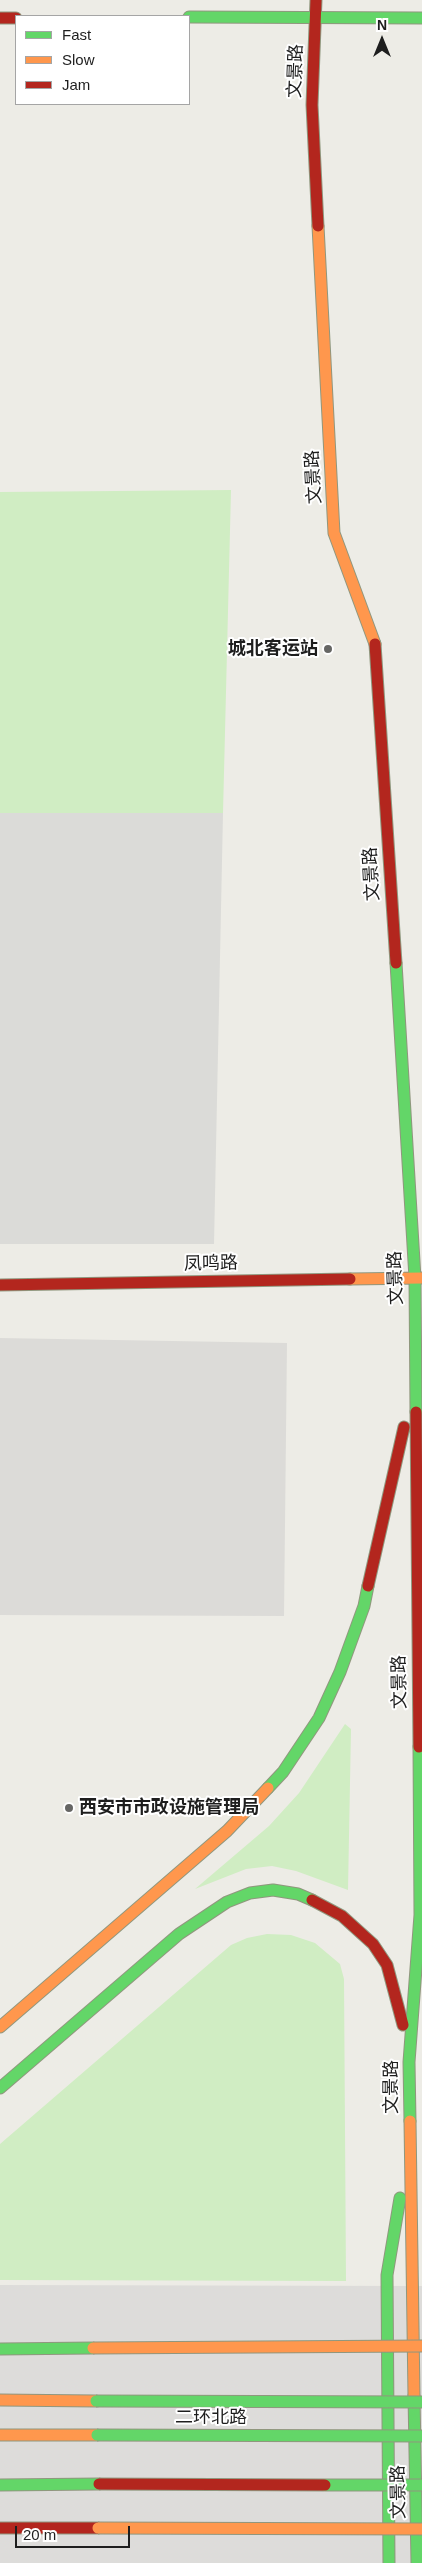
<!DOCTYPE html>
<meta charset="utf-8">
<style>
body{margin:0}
#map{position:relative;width:422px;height:2563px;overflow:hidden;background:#edece6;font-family:Arial,sans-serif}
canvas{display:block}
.legend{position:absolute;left:15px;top:15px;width:175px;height:90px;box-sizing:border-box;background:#fff;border:1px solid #a5a5a5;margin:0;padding:6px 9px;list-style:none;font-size:15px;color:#1e1e1e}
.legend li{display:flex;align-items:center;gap:10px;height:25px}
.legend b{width:25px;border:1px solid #a5a5a5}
.north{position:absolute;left:357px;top:15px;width:50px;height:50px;-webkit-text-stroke:4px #fff;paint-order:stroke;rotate:0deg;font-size:14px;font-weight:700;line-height:20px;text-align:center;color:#1e1e1e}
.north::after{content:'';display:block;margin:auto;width:18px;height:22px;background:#1e1e1e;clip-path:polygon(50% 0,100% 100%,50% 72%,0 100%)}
.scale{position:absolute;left:15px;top:2526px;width:115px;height:22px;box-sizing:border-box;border:2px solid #1e1e1e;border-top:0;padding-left:6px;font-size:15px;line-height:18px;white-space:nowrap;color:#1e1e1e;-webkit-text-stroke:4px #fff;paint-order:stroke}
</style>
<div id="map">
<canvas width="422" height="2563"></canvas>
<ul class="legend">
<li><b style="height:6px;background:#63d668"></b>Fast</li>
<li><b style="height:6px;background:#ff974d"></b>Slow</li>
<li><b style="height:6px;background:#b3261e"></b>Jam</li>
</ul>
<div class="north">N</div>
<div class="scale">20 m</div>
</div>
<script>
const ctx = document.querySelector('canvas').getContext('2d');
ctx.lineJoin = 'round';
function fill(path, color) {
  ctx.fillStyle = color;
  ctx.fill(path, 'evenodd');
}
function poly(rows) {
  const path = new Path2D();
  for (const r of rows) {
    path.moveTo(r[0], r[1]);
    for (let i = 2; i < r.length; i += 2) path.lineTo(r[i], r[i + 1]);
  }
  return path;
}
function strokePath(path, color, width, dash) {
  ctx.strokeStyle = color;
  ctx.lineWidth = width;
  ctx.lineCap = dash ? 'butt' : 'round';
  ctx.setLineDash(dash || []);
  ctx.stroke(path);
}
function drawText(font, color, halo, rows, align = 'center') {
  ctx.font = font + ' Arial,"Noto Sans SC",sans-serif';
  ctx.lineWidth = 4;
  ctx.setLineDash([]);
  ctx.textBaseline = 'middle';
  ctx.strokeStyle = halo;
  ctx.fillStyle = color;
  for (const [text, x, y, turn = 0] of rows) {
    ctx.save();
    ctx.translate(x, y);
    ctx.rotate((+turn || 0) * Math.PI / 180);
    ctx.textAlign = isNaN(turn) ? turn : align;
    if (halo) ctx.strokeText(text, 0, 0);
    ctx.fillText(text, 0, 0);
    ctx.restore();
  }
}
const residential = poly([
 [0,1338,287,1343,284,1616,0,1615]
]);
const grass = poly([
 [231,490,223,813,0,813,0,492],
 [345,1724,351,1729,348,1890,296,1871,272,1866,246,1869,195,1889,269,1826,299,1793],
 [267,1934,291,1935,315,1943,340,1964,344,1979,346,2281,0,2280,0,2144,231,1945,247,1938]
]);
const parking = poly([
 [0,813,223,813,214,1244,0,1244]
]);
const pier = poly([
 [0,2285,422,2286,422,2563,0,2563]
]);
const fast = poly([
 [189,17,422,18],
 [396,963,415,1278,416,1412],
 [268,1788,283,1772,319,1718,340,1672,364,1606,368,1586],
 [0,2088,179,1934,227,1902,250,1893,273,1890,298,1894,312,1900],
 [410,2121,409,2062,420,1915,419,1747],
 [0,2349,93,2348],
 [414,2396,417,2563],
 [0,2485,99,2484],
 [389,2563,387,2275,400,2198]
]);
const slow = poly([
 [318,226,334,533,375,644],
 [350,1279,422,1278],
 [0,2027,227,1831,268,1788],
 [410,2121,414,2396],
 [0,2400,96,2401],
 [0,2435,97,2435]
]);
const jam = poly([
 [316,0,312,105,318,226],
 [0,18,16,18],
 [375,644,396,963],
 [0,1285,350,1279],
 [416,1412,419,1747],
 [368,1586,404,1427],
 [312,1900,342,1916,373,1944,387,1965,403,2025],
 [0,2528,98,2528]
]);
const fastBridge = poly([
 [96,2401,422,2402],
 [97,2435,422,2436],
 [325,2485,422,2485]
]);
const slowBridge = poly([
 [93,2348,422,2346],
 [98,2528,422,2529]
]);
const jamBridge = poly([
 [99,2484,325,2485]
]);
const markers = [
 [328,649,5,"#666664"],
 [69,1808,5,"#666664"]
];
const streetNames = [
 ["文景路",296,71,-88],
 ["文景路",314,477,-93],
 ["文景路",372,874,-93],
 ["凤鸣路",211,1264,-1],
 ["文景路",396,1278,-92],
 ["文景路",400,1682,-91],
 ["文景路",392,2087,-90],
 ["二环北路",211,2418],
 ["文景路",399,2492,-91]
];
const poiNames = [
 ["城北客运站",318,649],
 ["西安市市政设施管理局",79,1808,"left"]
];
fill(residential, '#dcdbd8');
fill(grass, '#d0edc3');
fill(parking, '#dbdbd8');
fill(pier, '#dddcda');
strokePath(fast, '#90977e', 13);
strokePath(slow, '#90977e', 13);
strokePath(jam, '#90977e', 13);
strokePath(fast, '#63d668', 11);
strokePath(slow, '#ff974d', 11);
strokePath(jam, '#b3261e', 11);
strokePath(fastBridge, '#90977e', 13, []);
strokePath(slowBridge, '#90977e', 13, []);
strokePath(jamBridge, '#90977e', 13, []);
strokePath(fastBridge, '#63d668', 11);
strokePath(slowBridge, '#ff974d', 11);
strokePath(jamBridge, '#b3261e', 11);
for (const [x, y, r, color] of markers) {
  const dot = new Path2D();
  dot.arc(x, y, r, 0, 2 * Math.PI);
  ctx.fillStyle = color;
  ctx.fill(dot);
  strokePath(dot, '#fff', 2);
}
drawText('18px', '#1e1e1e', '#fff', streetNames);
drawText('bold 18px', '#1e1e1e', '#fff', poiNames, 'right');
</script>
